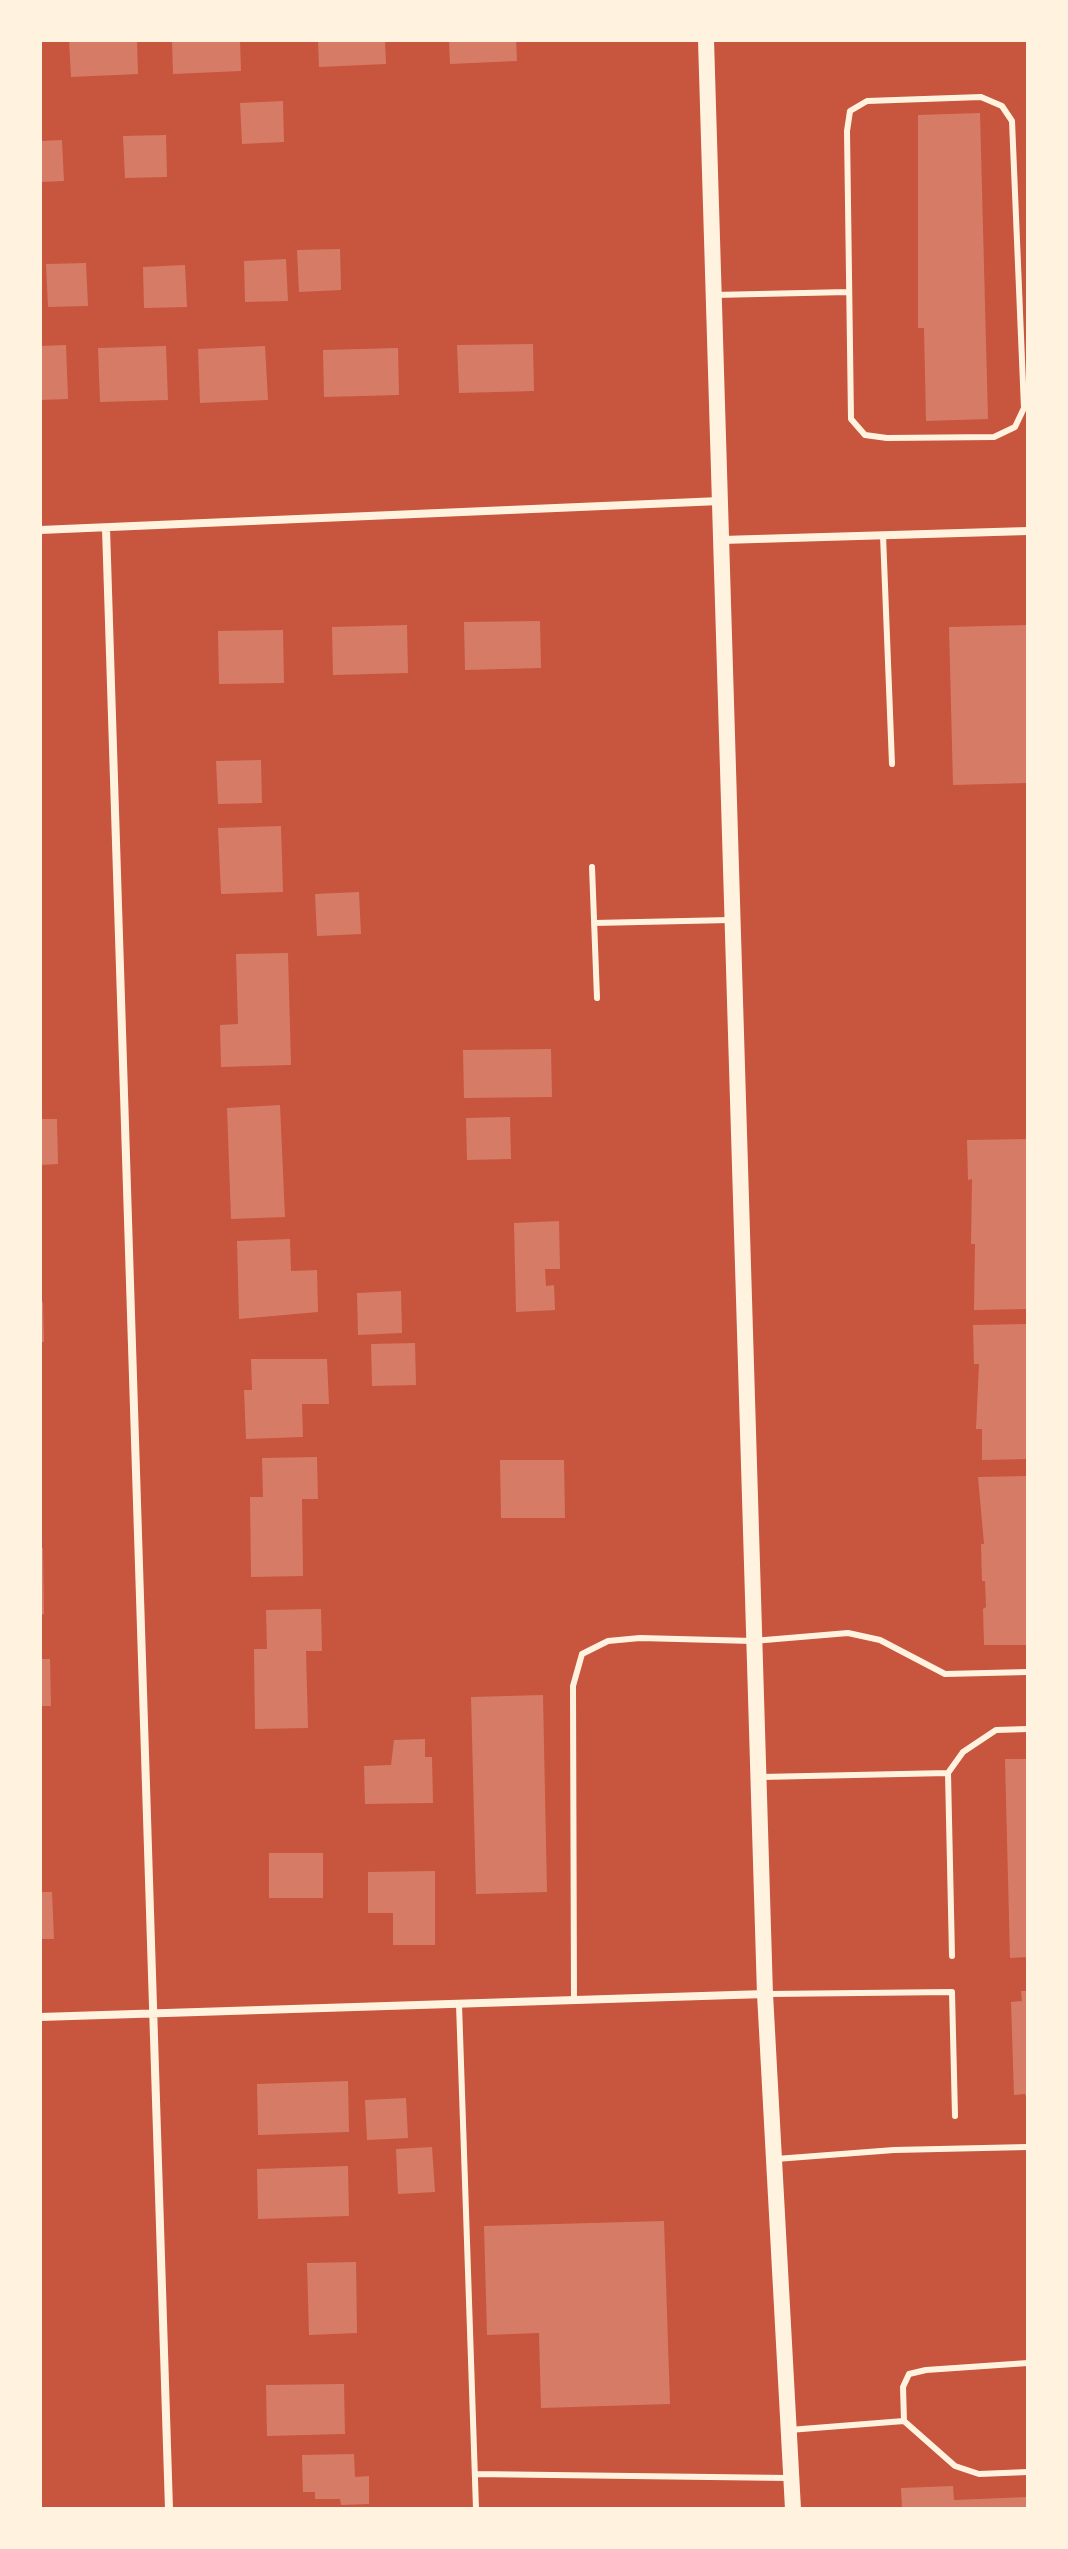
<!DOCTYPE html>
<style>
body{margin:0}
#map{position:relative;width:1068px;height:2549px;overflow:hidden;background:#c8553d;font-family:Cabin,sans-serif}
canvas{display:block}
.frame{position:absolute;inset:0;border:42px solid #fff3e0;pointer-events:none}
</style>
<div id="map">
<canvas width="1068" height="2549"></canvas>
<div class="frame"></div>
</div>
<script>
const ctx = document.querySelector('canvas').getContext('2d');
ctx.lineJoin = 'round';
function fill(path, color) {
  ctx.fillStyle = color;
  ctx.fill(path, 'evenodd');
}
function poly(rows) {
  const path = new Path2D();
  for (const r of rows) {
    path.moveTo(r[0], r[1]);
    for (let i = 2; i < r.length; i += 2) path.lineTo(r[i], r[i + 1]);
  }
  return path;
}
function strokePath(path, color, width, dash) {
  ctx.strokeStyle = color;
  ctx.lineWidth = width;
  ctx.lineCap = dash ? 'butt' : 'round';
  ctx.setLineDash(dash || []);
  ctx.stroke(path);
}
const building = poly([
 [69,40,137,40,138,74,71,77],
 [172,40,240,40,241,71,173,74],
 [318,40,385,40,386,64,319,67],
 [449,40,516,40,517,61,450,64],
 [283,101,284,142,242,144,240,103],
 [980,113,988,419,926,421,924,328,918,328,918,115],
 [166,135,167,177,125,178,123,136],
 [62,140,64,181,40,182,40,141],
 [340,249,341,290,299,292,297,250],
 [286,259,288,301,245,302,244,261],
 [86,263,88,306,48,307,46,264],
 [185,265,187,307,144,308,143,267],
 [533,344,534,391,459,393,457,345],
 [66,345,68,399,40,400,40,346],
 [166,346,168,400,100,402,98,348],
 [265,346,268,400,200,403,198,349],
 [398,348,399,395,324,397,323,350],
 [540,621,541,668,465,670,464,622],
 [407,625,408,673,333,675,332,627],
 [1028,625,1028,783,953,785,949,627],
 [283,630,284,683,219,684,218,631],
 [261,760,262,803,218,804,216,761],
 [281,826,283,892,221,894,218,828],
 [359,892,361,934,317,936,315,894],
 [288,953,291,1065,221,1067,220,1025,238,1024,236,954],
 [551,1049,552,1097,464,1098,463,1050],
 [280,1105,285,1217,231,1219,227,1108],
 [510,1117,511,1159,467,1160,466,1118],
 [40,1119,57,1119,58,1164,40,1165],
 [1028,1139,1028,1309,974,1310,975,1244,971,1244,972,1179,968,1180,967,1140],
 [559,1221,560,1269,545,1269,546,1286,554,1285,555,1310,516,1312,514,1223],
 [290,1239,291,1271,317,1270,318,1312,239,1319,237,1241],
 [401,1291,402,1333,358,1335,357,1293],
 [40,1302,43,1302,44,1342,40,1342],
 [1028,1324,1028,1459,982,1460,982,1429,976,1429,979,1364,974,1364,973,1325],
 [415,1343,416,1385,372,1386,371,1344],
 [251,1359,327,1359,329,1404,302,1404,303,1437,246,1439,244,1390,252,1390],
 [317,1457,318,1499,302,1499,303,1576,251,1577,250,1497,263,1497,262,1458],
 [500,1460,564,1460,565,1518,501,1518],
 [1028,1476,1028,1645,984,1645,983,1609,986,1607,985,1581,982,1581,981,1544,984,1544,978,1477],
 [40,1548,43,1548,44,1614,40,1615],
 [321,1609,322,1651,306,1651,308,1728,255,1729,254,1649,267,1649,266,1610],
 [40,1659,50,1659,51,1706,40,1706],
 [543,1695,547,1892,476,1894,471,1697],
 [425,1739,425,1757,432,1757,433,1803,365,1804,364,1766,391,1765,394,1740],
 [1005,1759,1028,1759,1028,1957,1010,1958],
 [269,1853,323,1853,323,1898,269,1898],
 [435,1871,435,1945,393,1945,393,1913,368,1913,368,1872],
 [40,1892,52,1892,54,1939,40,1939],
 [1021,1991,1028,1991,1028,2102,1025,2094,1014,2095,1011,2002,1022,2001],
 [348,2081,349,2132,258,2135,257,2084],
 [406,2098,408,2138,367,2140,365,2100],
 [432,2147,435,2192,398,2194,396,2149],
 [348,2166,349,2216,258,2219,257,2169],
 [664,2221,670,2404,541,2408,539,2333,487,2335,484,2226],
 [356,2262,357,2333,309,2335,307,2263],
 [344,2384,345,2434,267,2436,266,2385],
 [354,2454,355,2477,369,2476,369,2504,341,2505,340,2499,315,2499,315,2492,303,2492,302,2455],
 [953,2486,954,2500,1028,2497,1028,2509,902,2509,901,2488]
]);
const service = poly([
 [981,97,1002,106,1012,121,1024,408,1015,427,994,437,887,438,865,435,851,419,847,131,850,111,867,101,981,97],
 [714,295,848,292],
 [883,535,892,764],
 [592,867,597,998],
 [594,923,730,920],
 [948,1773,963,1752,996,1730,1028,1729],
 [761,1777,948,1773,952,1956],
 [768,1994,952,1992,955,2116],
 [574,2000,573,1686,582,1654,608,1641,640,1638,753,1641,848,1633,880,1640,945,1674,1028,1672],
 [459,2004,476,2509],
 [776,2159,894,2150,1028,2147],
 [904,2421,955,2466,979,2474,1028,2472],
 [789,2430,904,2421,903,2387,909,2374,926,2370,1028,2363],
 [475,2474,788,2478]
]);
const minor = poly([
 [106,528,169,2509],
 [40,530,720,501],
 [722,540,1028,531],
 [40,2017,765,1994]
]);
const secondary = poly([
 [706,40,765,1994,793,2509]
]);
fill(building, '#d67c66');
strokePath(service, '#fff3e0', 6);
strokePath(minor, '#fff3e0', 8);
strokePath(secondary, '#fff3e0', 16);
</script>
